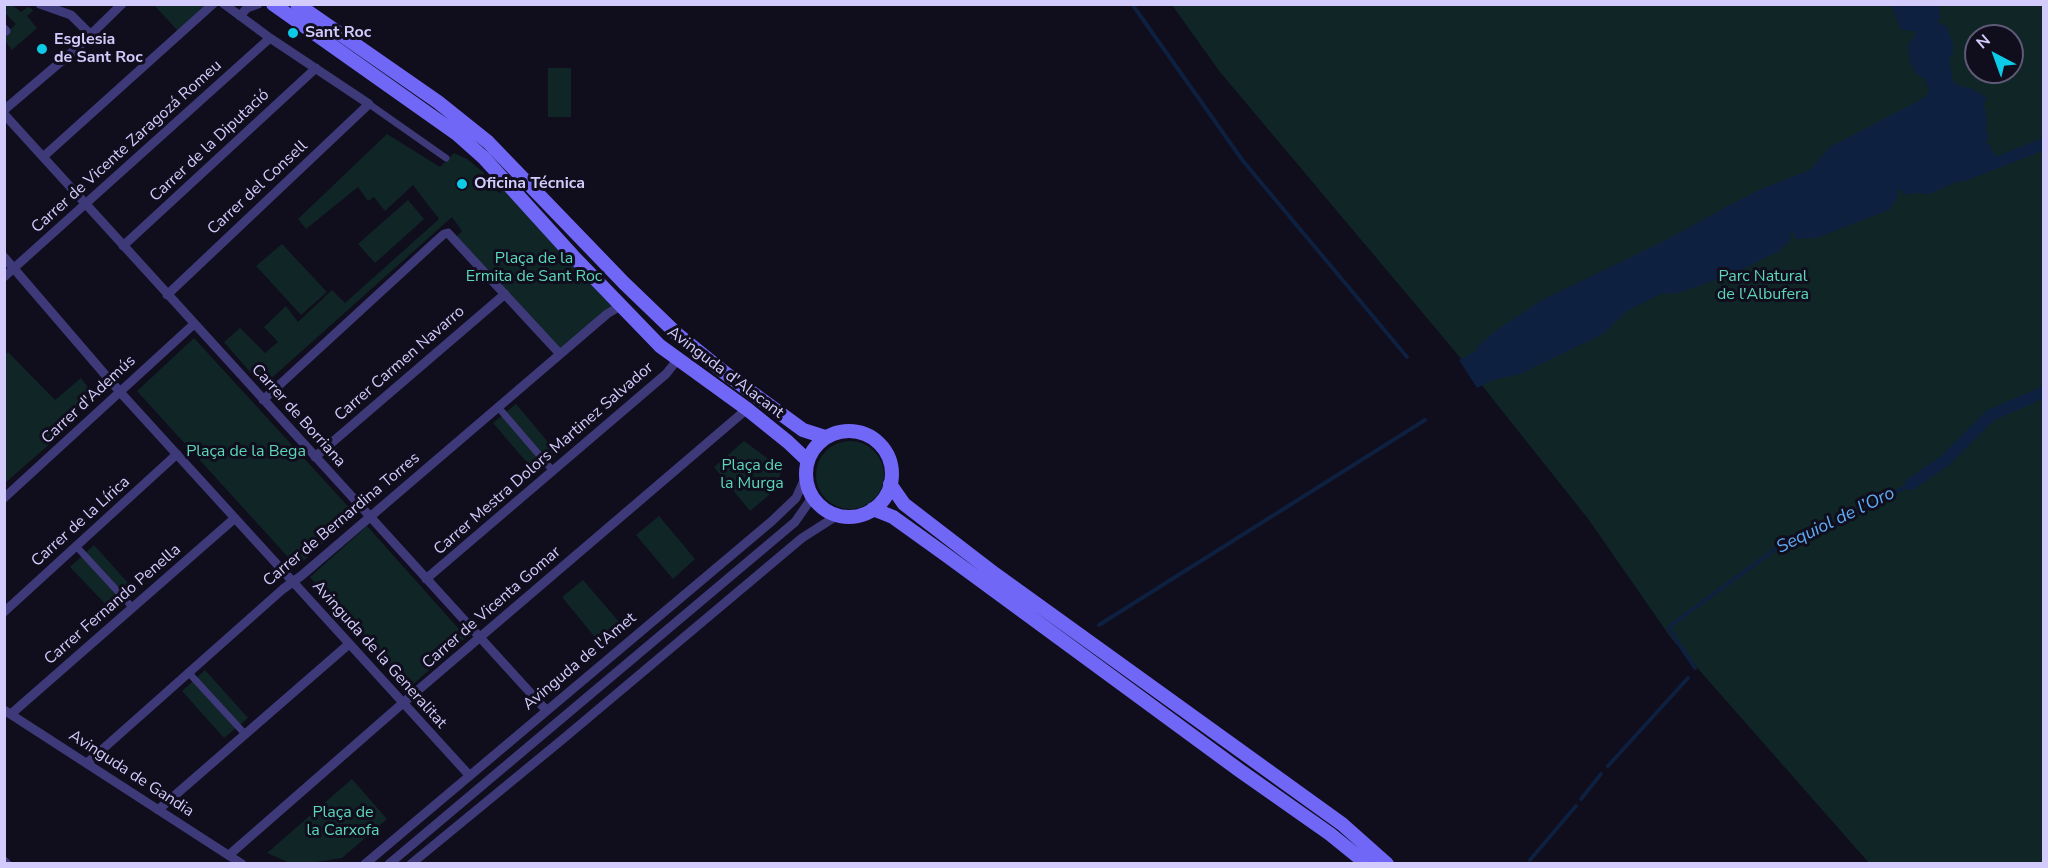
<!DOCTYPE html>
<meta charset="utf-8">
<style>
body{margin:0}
#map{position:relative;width:2048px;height:868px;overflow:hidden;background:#100d1d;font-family:"Nunito Sans",sans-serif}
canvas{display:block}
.frame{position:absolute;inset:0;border:6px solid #d2cbfc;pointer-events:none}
.north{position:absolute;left:1964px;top:24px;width:60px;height:60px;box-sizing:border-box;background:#100d1d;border:2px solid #5e5976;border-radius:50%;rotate:319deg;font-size:16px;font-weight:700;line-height:24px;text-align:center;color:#d2cbfc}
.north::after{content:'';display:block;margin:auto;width:21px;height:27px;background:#0dcae6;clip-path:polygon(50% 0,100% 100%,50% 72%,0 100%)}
</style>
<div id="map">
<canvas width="2048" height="868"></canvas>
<div class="frame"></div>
<div class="north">N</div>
</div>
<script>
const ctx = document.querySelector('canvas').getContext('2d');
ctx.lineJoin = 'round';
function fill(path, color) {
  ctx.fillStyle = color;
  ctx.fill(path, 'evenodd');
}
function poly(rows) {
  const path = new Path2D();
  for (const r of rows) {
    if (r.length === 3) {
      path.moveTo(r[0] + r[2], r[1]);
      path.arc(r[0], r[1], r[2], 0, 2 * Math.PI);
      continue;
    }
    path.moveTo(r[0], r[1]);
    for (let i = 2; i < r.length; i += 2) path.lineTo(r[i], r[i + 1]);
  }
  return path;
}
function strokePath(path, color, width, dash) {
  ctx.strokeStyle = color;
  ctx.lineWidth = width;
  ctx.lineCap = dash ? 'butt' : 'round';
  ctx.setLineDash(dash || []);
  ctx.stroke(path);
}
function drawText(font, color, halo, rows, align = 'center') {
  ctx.font = font + ' "Nunito Sans",sans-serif';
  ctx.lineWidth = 6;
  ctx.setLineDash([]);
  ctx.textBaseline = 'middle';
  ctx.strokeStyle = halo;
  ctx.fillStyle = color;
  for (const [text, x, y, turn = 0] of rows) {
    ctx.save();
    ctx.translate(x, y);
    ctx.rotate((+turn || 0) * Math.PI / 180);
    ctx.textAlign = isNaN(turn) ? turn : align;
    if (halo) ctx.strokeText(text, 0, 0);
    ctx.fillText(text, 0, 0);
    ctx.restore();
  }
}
const green = poly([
 [5,5,12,5,21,12,28,7,31,8,33,11,27,16,37,28,12,50,5,41,5,34,16,24,5,13],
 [154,5,205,5,204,8,178,31],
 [1172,5,2043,5,2043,863,1869,863,1671,638,1589,520,1453,349,1220,72],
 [1976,36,2012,36,2012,72,1976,72],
 [548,68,571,68,571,117,548,117],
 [387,134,440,167,454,153,467,159,484,173,484,179,499,193,509,185,622,305,560,354,454,239,462,231,452,217,266,383,257,380,224,342,240,328,265,353,278,342,264,327,286,306,298,322,332,290,345,303,439,219,413,185,385,211,374,197,368,201,358,187,306,229,298,219],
 [408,200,424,219,375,263,358,244],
 [282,244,327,292,301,315,256,266],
 [194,338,355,514,297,567,137,391],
 [8,352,55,400,81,378,92,393,54,428,60,435,5,483,4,355],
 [516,404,558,454,536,473,493,423],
 [850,475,34],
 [744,441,782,469,777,484,768,496,750,511,714,467],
 [659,516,695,559,673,579,636,535],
 [367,526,466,637,409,688,310,577],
 [94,545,137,593,114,613,70,567],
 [583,580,620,623,598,641,562,597],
 [205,670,248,718,224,738,182,691],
 [352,779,387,819,342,858,310,863,290,863,267,853]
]);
const water = poly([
 [1891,5,1939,5,1941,18,1938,20,1939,23,1947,27,1953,44,1953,54,1949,59,1953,80,1957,85,1973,89,1987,98,1984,104,1987,119,1986,132,1990,135,1986,142,1990,146,1996,158,1961,172,1963,179,1930,194,1914,193,1904,195,1900,189,1897,190,1897,199,1889,210,1816,238,1796,239,1793,233,1790,234,1791,240,1779,251,1737,272,1679,293,1661,294,1628,310,1603,334,1520,374,1493,380,1477,388,1459,360,1477,350,1477,347,1495,331,1542,300,1668,239,1724,208,1761,189,1810,170,1830,147,1924,98,1929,91,1925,80,1916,73,1910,62,1908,45,1916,33,1915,31,1901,30]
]);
const stream = poly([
 [1132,4,1243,161,1407,357],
 [1099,625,1425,420],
 [1695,668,1669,629,1670,626,1781,545,1830,528,1911,484],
 [1608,766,1688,678],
 [1581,799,1601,774],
 [1530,860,1576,806]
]);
const canal = poly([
 [1962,176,2044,144],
 [1911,484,1946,460,1991,415,2044,392]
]);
const pedestrian = poly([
 [369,104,446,158],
 [498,407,553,471],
 [76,546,133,608],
 [188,672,245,734]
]);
const minor = poly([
 [40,4,71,15,91,35],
 [240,16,247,8,258,4],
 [4,29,6,31],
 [4,110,77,48,122,4],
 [4,114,546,710],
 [43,157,213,4],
 [123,246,316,68],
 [4,257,120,392,469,775],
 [4,277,270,38],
 [167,295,369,104,270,38,224,4],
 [263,400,435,242,444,234,448,233,560,354],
 [315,457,505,294],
 [4,498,194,324],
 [426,579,666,374,678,359],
 [4,612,177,454],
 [4,710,242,864],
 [11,714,235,518],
 [87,763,283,589,301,576,607,314,622,305],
 [158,810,349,644],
 [229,855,403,703,747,409],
 [4,861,7,864],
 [365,864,772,521,796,498,806,476],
 [389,864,795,522,809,502,811,493],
 [411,864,563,739,802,538,838,515]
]);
const secondary = poly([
 [273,4,457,134,484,158,573,256,660,346,747,409,788,442,808,461],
 [297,4,438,102,488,142,624,283,677,334,725,373,803,430,825,437],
 [849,474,43],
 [890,484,904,504,995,574,1342,824,1387,864],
 [873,509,893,517,946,555,1239,770,1330,834,1367,864]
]);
const markers = [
 [293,33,6,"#0dcae6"],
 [42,49,6,"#0dcae6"],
 [462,184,6,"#0dcae6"]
];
const poiNames = [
 ["Sant Roc",305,33],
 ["Esglesia",54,40],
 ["de Sant Roc",54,58],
 ["Oficina Técnica",474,184]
];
const streetNames = [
 ["Carrer de la Diputació",210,146,-43],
 ["Carrer de Vicente Zaragozá Romeu",127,147,-42],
 ["Carrer del Consell",258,188,-43],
 ["Carrer Carmen Navarro",400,364,-41],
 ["Avinguda d'Alacant",725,373,37],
 ["Carrer d'Ademús",89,400,-43],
 ["Carrer de Borriana",298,416,48],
 ["Carrer Mestra Dolors Martinez Salvador",544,459,-41],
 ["Carrer de Bernardina Torres",342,520,-40],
 ["Carrer de la Lírica",81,522,-42],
 ["Carrer Fernando Penella",113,605,-41],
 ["Carrer de Vicenta Gomar",492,608,-41],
 ["Avinguda de la Generalitat",379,655,48],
 ["Avinguda de l'Amet",580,662,-40],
 ["Avinguda de Gandia",131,774,33]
];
const parkNames = [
 ["Plaça de la",534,259],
 ["Ermita de Sant Roc",534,277],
 ["Parc Natural",1763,277],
 ["de l'Albufera",1763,295],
 ["Plaça de la Bega",246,452],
 ["Plaça de",752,466],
 ["la Murga",752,484],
 ["Plaça de",343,813],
 ["la Carxofa",343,831]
];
const waterNames = [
 ["Sequiol de l’Oro",1836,521,-26]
];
fill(green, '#102626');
fill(water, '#0e203f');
strokePath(stream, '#0e203f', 4);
strokePath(canal, '#0e203f', 12);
strokePath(pedestrian, '#3e3a79', 7);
strokePath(minor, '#3e3a79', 9);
strokePath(secondary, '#7067f7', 14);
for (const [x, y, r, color] of markers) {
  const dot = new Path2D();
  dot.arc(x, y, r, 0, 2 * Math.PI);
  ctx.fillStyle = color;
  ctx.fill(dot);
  strokePath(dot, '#100d1d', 2);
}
drawText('bold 16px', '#d2cbfc', '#100d1d', poiNames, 'left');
drawText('16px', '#d2cbfc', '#100d1d', streetNames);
drawText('16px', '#5cd7bc', '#100d1d', parkNames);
drawText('italic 18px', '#5fabf6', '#100d1d', waterNames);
</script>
